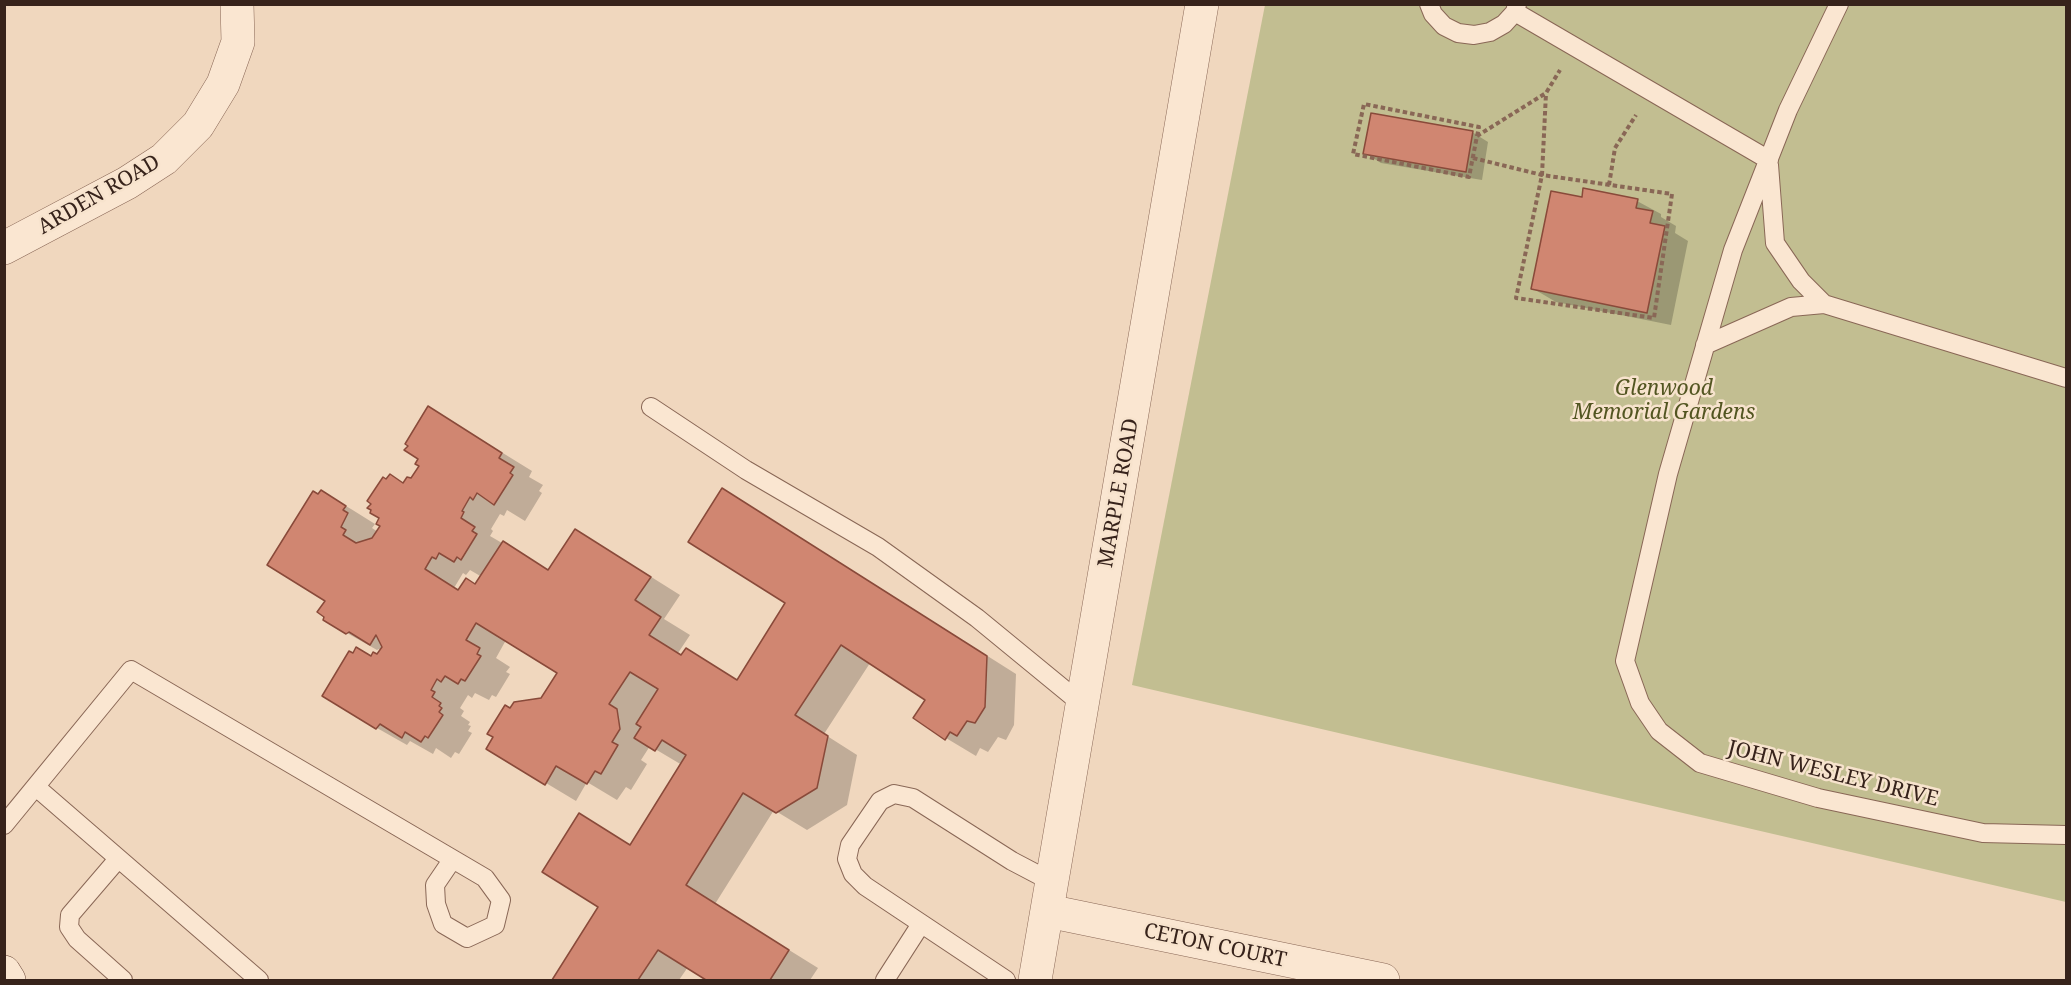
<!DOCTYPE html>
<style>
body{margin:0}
#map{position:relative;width:2071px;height:985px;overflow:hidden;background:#f0d7be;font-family:"Noto Serif",serif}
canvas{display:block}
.frame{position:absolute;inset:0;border:6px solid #37231b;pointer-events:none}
</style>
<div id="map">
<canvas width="2071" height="985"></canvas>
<div class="frame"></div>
</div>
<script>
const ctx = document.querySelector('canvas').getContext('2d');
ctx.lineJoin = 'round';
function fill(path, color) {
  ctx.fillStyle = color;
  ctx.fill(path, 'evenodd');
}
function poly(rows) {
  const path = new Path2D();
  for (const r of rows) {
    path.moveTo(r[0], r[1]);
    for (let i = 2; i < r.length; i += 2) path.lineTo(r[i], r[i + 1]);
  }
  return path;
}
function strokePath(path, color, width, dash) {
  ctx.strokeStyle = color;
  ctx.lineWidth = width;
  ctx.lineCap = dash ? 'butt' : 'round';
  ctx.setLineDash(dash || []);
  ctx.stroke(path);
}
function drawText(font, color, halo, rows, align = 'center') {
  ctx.font = font + ' "Noto Serif",serif';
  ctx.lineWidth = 5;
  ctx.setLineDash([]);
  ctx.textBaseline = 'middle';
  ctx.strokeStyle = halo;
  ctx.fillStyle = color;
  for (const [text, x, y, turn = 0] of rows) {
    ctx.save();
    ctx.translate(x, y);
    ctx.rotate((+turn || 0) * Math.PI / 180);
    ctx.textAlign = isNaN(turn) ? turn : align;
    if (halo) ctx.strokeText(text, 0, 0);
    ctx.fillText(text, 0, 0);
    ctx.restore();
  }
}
const cemetery = poly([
 [1265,5,2066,5,2066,902,1132,685]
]);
const shadow = poly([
 [1472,132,1488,142,1482,180,1381,163,1365,153],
 [1583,199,1637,201,1661,214,1661,217,1676,226,1675,233,1688,241,1671,325,1556,302,1532,288],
 [459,426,532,471,529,477,543,485,539,491,542,493,525,521,507,510,504,516,500,514,491,529,493,531,490,536,550,571,605,548,680,595,664,619,690,635,678,653,683,656,738,681,788,603,752,507,1016,674,1014,725,1006,740,998,737,988,752,980,748,976,756,946,738,927,699,870,663,824,734,857,755,847,805,807,830,774,810,715,904,818,968,810,980,709,980,688,967,679,980,554,980,601,907,610,832,631,846,682,765,650,746,641,760,647,764,631,790,626,787,617,800,587,782,576,801,546,783,511,710,542,700,559,672,506,640,496,658,510,667,506,672,510,674,496,697,492,695,489,700,475,693,472,698,468,695,460,708,464,711,461,716,470,722,468,725,471,726,468,731,472,733,459,754,455,752,451,758,436,748,433,754,410,741,407,745,377,728,372,657,378,656,381,650,379,649,377,650,347,633,327,601,318,496,321,492,351,509,375,524,372,528,378,532,404,484,412,480],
 [470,570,482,577,476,586,460,591,454,588,463,573,466,575]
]);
const building = poly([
 [1371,113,1473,131,1466,172,1363,154,1371,113],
 [1583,188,1638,199,1636,208,1653,211,1650,223,1665,226,1647,313,1531,289,1551,191,1582,197,1583,188],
 [428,406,502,453,499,458,514,467,510,473,513,475,494,505,477,493,473,500,470,497,462,511,464,512,461,518,475,527,472,531,477,534,461,560,457,557,454,562,439,553,436,559,432,557,425,569,458,590,466,578,475,584,503,541,548,570,575,529,651,577,635,600,661,617,649,635,681,655,686,648,737,680,785,603,688,542,722,488,987,656,985,707,975,723,967,721,957,736,950,732,945,740,913,718,925,700,841,645,795,715,828,736,817,788,776,813,743,793,686,885,789,950,770,980,706,980,658,950,638,980,552,980,598,907,542,872,579,813,630,845,686,755,662,740,655,751,634,738,641,727,636,724,658,689,630,672,609,704,617,709,620,729,612,742,618,745,601,774,595,771,587,784,556,766,545,785,486,749,493,737,487,734,505,705,510,708,514,702,541,698,557,673,476,623,466,640,480,648,477,654,481,656,465,681,461,679,458,684,445,676,441,682,437,679,431,690,435,692,432,697,441,703,439,706,442,708,439,712,443,715,428,738,425,736,421,742,405,732,402,738,380,724,376,729,322,696,349,651,353,653,356,647,371,656,373,652,377,654,382,647,376,635,370,645,349,632,346,634,323,620,324,617,317,612,325,601,267,565,313,491,318,494,321,490,346,506,343,510,348,513,341,527,346,530,343,535,356,543,372,538,380,526,376,524,379,518,370,513,371,510,367,508,371,504,367,501,383,477,386,479,390,474,403,483,407,477,411,478,419,466,415,464,418,459,404,450,408,446,405,444,428,406]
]);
const path = poly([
 [1477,136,1479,127,1364,104,1353,154,1469,177,1477,136,1546,93,1560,70],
 [1473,158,1542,175,1672,194,1654,318,1516,298,1542,175,1546,93],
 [1609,185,1615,148,1636,115]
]);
const service = poly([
 [1429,4,1433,14,1444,26,1458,33,1474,35,1490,32,1504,24,1515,12,1517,4],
 [1839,4,1788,110,1733,250,1668,474,1625,661,1640,703,1659,731,1700,763,1818,798,1983,833,2066,835],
 [1515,12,1769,160],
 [1769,165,1775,243,1801,281,1824,304,2066,378],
 [1705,345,1791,307,1824,304],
 [651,407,746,470,878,547,977,618,1083,705],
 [36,787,259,980],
 [4,825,131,670,485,878,501,900,495,925,467,938,443,924,436,904,435,885,452,860],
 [118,859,70,915,69,927,77,939,123,980],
 [885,980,921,924],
 [1006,980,865,886,853,874,847,859,850,845,880,801,894,794,913,798,1012,861,1052,882]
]);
const minor = poly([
 [4,248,127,183,164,159,198,125,223,84,238,42,237,4],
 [1048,911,1383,980]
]);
const tertiary = poly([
 [1035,980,1202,4]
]);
const secondary = poly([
 [4,972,9,980]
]);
const streetNames = [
 ["ARDEN ROAD",99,195,-30],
 ["MARPLE ROAD",1119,493,-80],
 ["JOHN WESLEY DRIVE",1833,774,14],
 ["CETON COURT",1215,946,12]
];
const parkNames = [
 ["Glenwood",1664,389],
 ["Memorial Gardens",1664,413]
];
fill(cemetery, '#c2be91');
fill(shadow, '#0003');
fill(building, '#d08671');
strokePath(building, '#894a3a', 1.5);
strokePath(service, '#896756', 20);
strokePath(minor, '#896756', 34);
strokePath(tertiary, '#896756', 34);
strokePath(secondary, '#6a4839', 34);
strokePath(path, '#896756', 4, [4.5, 3]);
strokePath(service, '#fae6d1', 18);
strokePath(minor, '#fae6d1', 33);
strokePath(tertiary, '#fae6d1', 33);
strokePath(secondary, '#fae6d1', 33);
drawText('21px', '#37231b', '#f7e3cd', streetNames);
drawText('italic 21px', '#525521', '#f7e3cd', parkNames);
</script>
